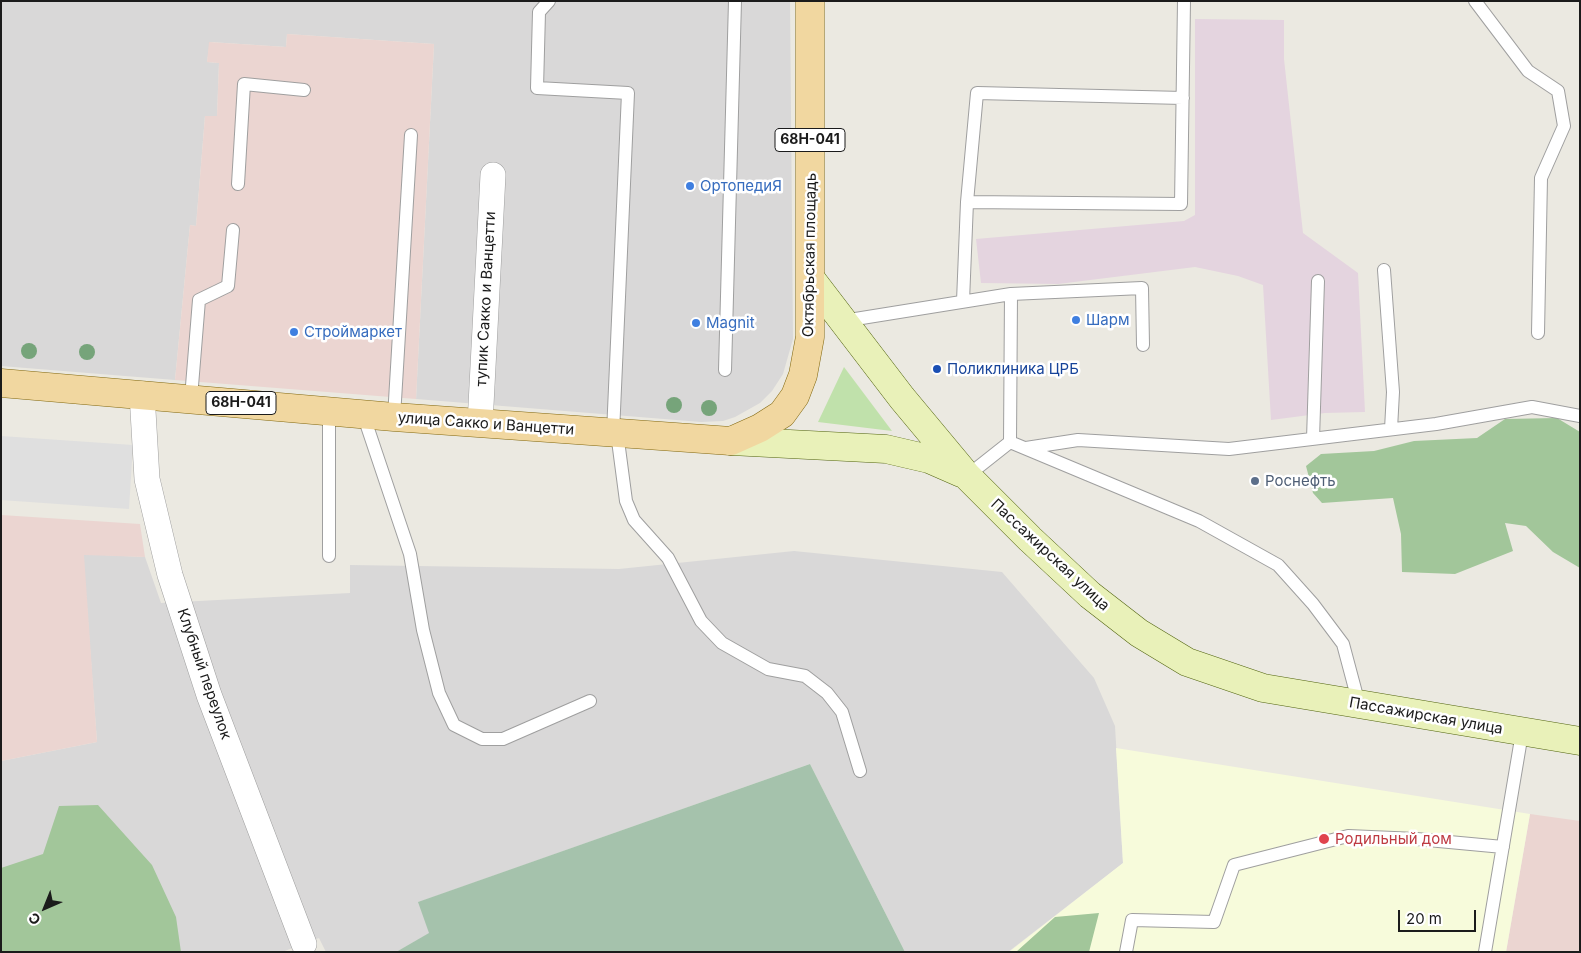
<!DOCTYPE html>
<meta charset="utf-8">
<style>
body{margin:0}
#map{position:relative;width:1581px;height:953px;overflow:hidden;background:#ebe9e1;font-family:Inter,sans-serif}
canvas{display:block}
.frame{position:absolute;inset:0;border:2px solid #1b1b1b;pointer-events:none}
.north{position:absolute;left:20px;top:883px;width:50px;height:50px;-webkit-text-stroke:4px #fff;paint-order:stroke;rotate:224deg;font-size:14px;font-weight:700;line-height:20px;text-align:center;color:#1b1b1b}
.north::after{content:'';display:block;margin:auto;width:18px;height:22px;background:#1b1b1b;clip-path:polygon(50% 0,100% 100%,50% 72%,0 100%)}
.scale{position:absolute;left:1398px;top:910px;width:78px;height:22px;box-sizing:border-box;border:2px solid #1b1b1b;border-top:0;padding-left:6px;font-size:15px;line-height:18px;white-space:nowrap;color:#1b1b1b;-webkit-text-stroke:4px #fff;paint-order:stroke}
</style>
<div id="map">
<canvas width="1581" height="953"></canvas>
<div class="frame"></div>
<div class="north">С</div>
<div class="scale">20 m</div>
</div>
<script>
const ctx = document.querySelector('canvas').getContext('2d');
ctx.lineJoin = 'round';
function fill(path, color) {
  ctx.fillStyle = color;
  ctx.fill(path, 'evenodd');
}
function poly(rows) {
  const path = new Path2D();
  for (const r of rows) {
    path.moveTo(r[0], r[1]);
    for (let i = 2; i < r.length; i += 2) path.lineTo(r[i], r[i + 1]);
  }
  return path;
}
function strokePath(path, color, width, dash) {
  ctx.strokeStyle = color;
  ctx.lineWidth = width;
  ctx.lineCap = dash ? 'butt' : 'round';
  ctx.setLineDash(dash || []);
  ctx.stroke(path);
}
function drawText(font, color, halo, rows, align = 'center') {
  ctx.font = font + ' Inter,sans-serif';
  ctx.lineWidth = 5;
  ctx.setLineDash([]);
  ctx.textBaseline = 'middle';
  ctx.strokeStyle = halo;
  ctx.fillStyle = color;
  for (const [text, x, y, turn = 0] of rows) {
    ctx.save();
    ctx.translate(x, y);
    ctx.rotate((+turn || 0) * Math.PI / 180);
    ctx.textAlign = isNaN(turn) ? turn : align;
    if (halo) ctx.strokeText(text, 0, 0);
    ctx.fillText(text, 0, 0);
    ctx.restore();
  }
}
const residential = poly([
 [1,1,790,1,793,339,783,374,772,391,760,403,735,417,723,421,701,422,416,399,434,44,287,34,286,47,210,42,207,62,219,63,217,116,205,116,196,226,190,225,175,380,1,366],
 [794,551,1002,572,1094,678,1115,726,1123,863,1008,952,905,952,810,764,419,902,430,933,396,952,326,952,319,938,282,952,1,952,1,761,97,742,83,554,145,557,161,603,350,593,350,565,619,569]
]);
const commercial = poly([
 [287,34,434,44,416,399,175,380,190,225,196,226,205,116,217,116,219,63,207,62,209,42,286,47],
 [1,515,140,524,145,557,84,555,97,742,1,761],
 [1530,814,1580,821,1580,952,1506,952]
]);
const industrial = poly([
 [1195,19,1284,20,1284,59,1303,233,1358,273,1365,412,1325,413,1271,420,1263,285,1238,276,1195,267,1058,284,981,283,976,239,1184,221,1195,215]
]);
const education = poly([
 [1116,748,1530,814,1506,952,1009,952,1123,863]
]);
const grass = poly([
 [844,367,892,431,818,422]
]);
const forest = poly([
 [1557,418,1580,432,1580,568,1553,552,1526,526,1505,523,1513,551,1455,574,1402,572,1401,534,1393,498,1322,503,1313,493,1306,466,1321,454,1374,451,1414,441,1477,438,1505,419],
 [98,805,152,865,176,917,181,952,1,952,1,868,43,854,59,806],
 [1099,913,1089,952,1016,952,1055,917]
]);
const cemetery = poly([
 [810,764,905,952,396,952,429,933,418,902]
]);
const parking = poly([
 [1,436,133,445,129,509,1,500]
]);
const lane = poly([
 [549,1,539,12,537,88,628,93,613,433],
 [1475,1,1528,71,1558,91,1564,126,1541,178,1538,333],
 [238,184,244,84,304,90],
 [967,202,977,93,1183,98],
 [1384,270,1393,392,1391,429],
 [963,301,967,202,1181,204,1184,1],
 [843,321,1011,294,1142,288,1143,345],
 [725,370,735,1],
 [191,398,199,300,228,286,233,230],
 [363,414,410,554,423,630,439,693,454,725,482,739,503,739,590,701],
 [394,417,411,135],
 [617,433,626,501,634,520,668,558,701,621,722,643,768,669,805,676,827,693,842,712,860,771],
 [1313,439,1318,281],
 [1010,442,1199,521,1278,565,1313,604,1343,644,1359,704],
 [1010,442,1011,294],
 [1026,448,1078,440,1229,449,1436,424,1532,407,1580,416],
 [967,476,1010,442],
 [329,556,329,411],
 [1126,952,1132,920,1214,922,1234,865,1348,836,1417,839,1503,847],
 [1485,952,1522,733]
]);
const street = poly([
 [142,394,147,479,170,575,209,695,304,944],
 [480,424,493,175]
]);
const secondary = poly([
 [811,279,902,398,967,476,1030,539,1090,595,1139,633,1187,662,1263,688,1580,741],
 [731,441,886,449,929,459,961,473]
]);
const primary = poly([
 [1,383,394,417,731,441,760,428,782,414,795,396,803,375,810,337,810,1]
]);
const trees = [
 [29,351],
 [87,352],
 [674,405],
 [709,408]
];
const markers = [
 [690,186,5,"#3f7fe0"],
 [1076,320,5,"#3f7fe0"],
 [696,323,5,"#3f7fe0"],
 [294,332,5,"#3f7fe0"],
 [937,369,5,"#1a4fb4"],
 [1255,481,5,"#5c6f8a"],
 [1324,839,6,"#e0444e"]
];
const shields = [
 [810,140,70],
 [241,403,70]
];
const shieldNames = [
 ["68Н-041",810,140],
 ["68Н-041",241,403]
];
const shopNames = [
 ["ОртопедиЯ",700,186],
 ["Шарм",1086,320],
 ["Magnit",706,323],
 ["Строймаркет",304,332]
];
const streetNames = [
 ["Октябрьская площадь",810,255,-89],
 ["тупик Сакко и Ванцетти",486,299,-87],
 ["улица Сакко и Ванцетти",486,424,4],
 ["Пассажирская улица",1050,555,43],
 ["Клубный переулок",204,674,71],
 ["Пассажирская улица",1426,716,10]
];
const transitNames = [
 ["Поликлиника ЦРБ",947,369]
];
const serviceNames = [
 ["Роснефть",1265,481]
];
const healthNames = [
 ["Родильный дом",1335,839]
];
fill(residential, '#d9d8d8');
fill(commercial, '#ebd5d1');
fill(industrial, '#e4d4df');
fill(education, '#f7fbdb');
fill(grass, '#c0e1ab');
fill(forest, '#a2c69a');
fill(cemetery, '#a5c2ac');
fill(parking, '#dfdfdf');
strokePath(lane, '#9f9f9f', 14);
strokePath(street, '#9f9f9f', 26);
strokePath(secondary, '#526410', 29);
strokePath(primary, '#82680f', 29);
strokePath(lane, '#fff', 12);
strokePath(street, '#fff', 25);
strokePath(secondary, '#e9f1b9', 28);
strokePath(primary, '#f1d7a0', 28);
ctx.fillStyle = '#76a47a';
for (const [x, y] of trees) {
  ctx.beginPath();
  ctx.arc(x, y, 8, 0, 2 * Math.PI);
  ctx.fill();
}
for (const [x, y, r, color] of markers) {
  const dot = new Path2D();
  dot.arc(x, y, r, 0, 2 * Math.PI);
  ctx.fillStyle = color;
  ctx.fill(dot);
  strokePath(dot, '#fff', 2);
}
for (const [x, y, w] of shields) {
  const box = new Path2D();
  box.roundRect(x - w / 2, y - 11.5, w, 23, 4);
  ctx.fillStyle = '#fff';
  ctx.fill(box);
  strokePath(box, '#1b1b1b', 1);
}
drawText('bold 14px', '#1b1b1b', null, shieldNames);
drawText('15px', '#366cbe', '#fff', shopNames, 'left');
drawText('15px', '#1b1b1b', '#fff', streetNames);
drawText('15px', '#164399', '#fff', transitNames, 'left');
drawText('15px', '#4e5e75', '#fff', serviceNames, 'left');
drawText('15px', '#be3a42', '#fff', healthNames, 'left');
</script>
